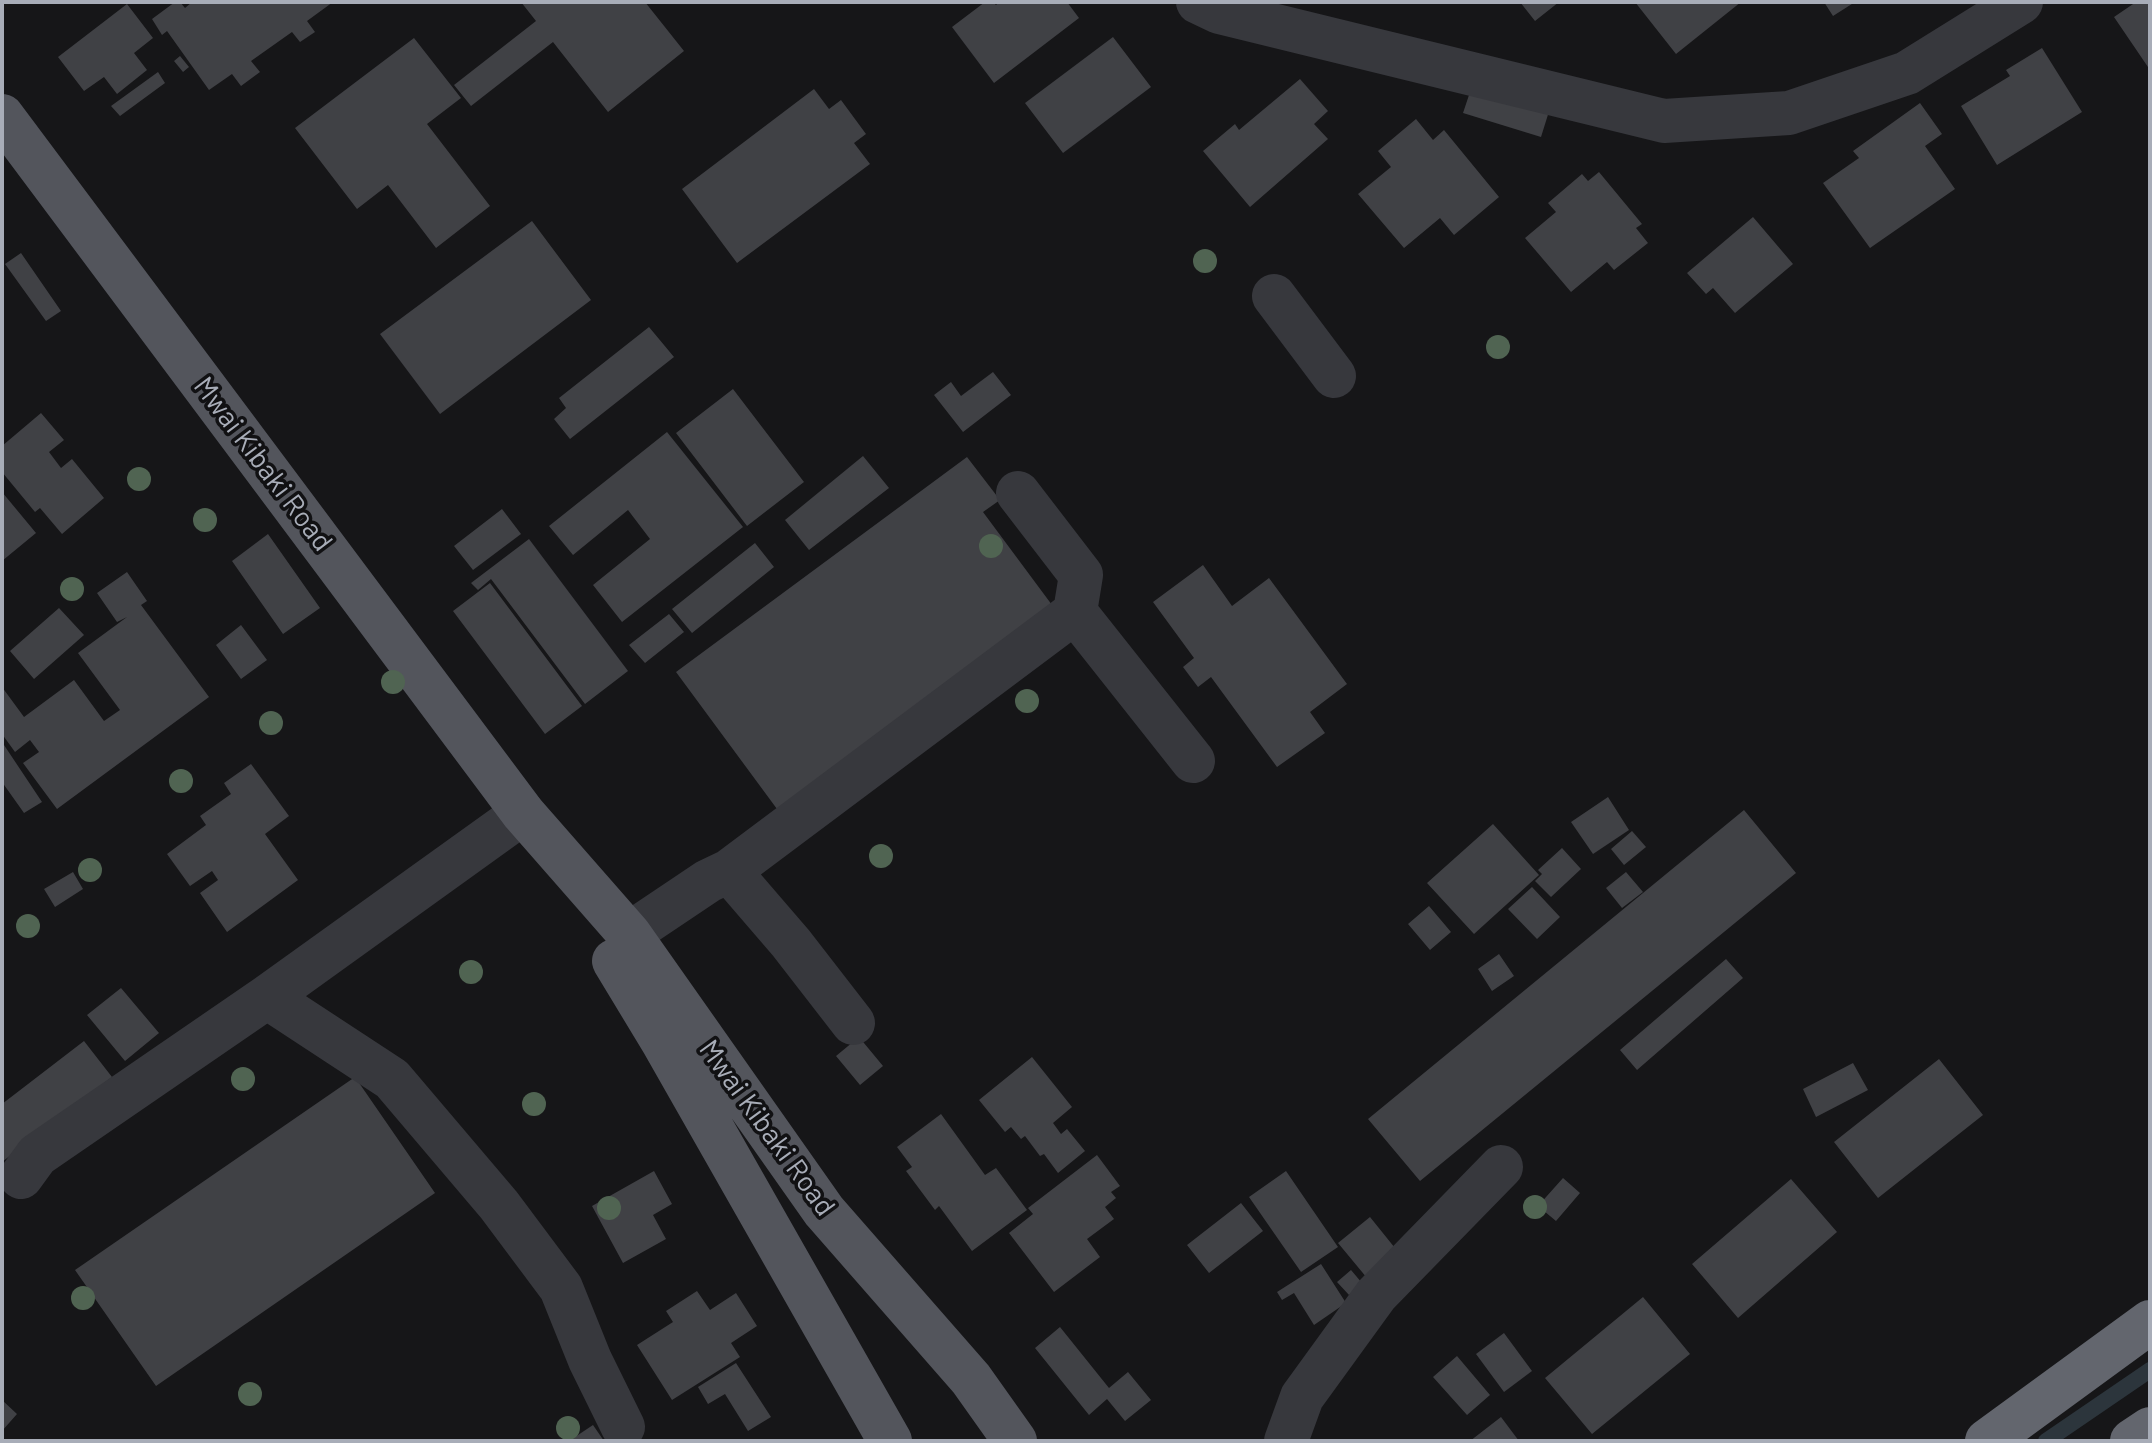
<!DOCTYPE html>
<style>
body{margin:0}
#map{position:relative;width:2152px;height:1443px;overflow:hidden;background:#161618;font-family:Barlow,sans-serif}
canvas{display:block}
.frame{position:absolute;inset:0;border:4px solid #a8adb8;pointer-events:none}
</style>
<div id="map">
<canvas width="2152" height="1443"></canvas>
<div class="frame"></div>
</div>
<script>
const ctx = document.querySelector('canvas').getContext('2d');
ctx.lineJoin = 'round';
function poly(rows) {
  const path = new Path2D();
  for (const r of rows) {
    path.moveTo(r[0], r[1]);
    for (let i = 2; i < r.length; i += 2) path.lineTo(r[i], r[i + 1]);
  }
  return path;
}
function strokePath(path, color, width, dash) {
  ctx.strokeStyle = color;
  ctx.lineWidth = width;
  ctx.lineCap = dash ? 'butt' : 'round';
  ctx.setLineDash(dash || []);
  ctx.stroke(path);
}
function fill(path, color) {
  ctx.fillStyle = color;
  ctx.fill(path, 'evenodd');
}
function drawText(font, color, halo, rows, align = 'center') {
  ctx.font = font + ' Barlow,sans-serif';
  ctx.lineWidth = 7;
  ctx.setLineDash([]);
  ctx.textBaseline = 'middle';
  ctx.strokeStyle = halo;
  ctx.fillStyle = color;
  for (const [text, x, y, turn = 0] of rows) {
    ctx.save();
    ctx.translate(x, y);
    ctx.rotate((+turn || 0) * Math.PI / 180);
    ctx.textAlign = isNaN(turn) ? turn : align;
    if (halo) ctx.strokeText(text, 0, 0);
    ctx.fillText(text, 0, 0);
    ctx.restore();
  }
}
const stream = poly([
 [2046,1441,2150,1370]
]);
const building = poly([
 [175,2,180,2,185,8,192,2,333,2,307,21,315,32,300,42,292,32,251,61,260,72,241,86,232,74,209,90,167,31,162,35,152,19],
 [521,2,645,2,684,51,608,112,553,42,471,106,454,85,536,21],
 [985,2,993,2,996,5,999,2,1067,2,1079,18,994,83,952,27],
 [1520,2,1559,2,1535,21],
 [1635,2,1741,2,1676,54],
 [1824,2,1855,2,1833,16],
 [2136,2,2150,2,2150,70,2114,17],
 [127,4,153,38,134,53,147,70,117,94,104,77,84,91,58,57],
 [1113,37,1151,87,1063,153,1025,103],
 [414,38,461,98,427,124,490,206,436,248,388,185,357,209,295,128],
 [2042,48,2082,112,1997,165,1961,106,2010,76,2006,70],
 [180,56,189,67,183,72,174,61],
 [158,72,165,83,120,116,111,106],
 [1300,79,1328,111,1314,124,1328,139,1250,207,1203,151,1235,124,1239,130],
 [1474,80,1551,105,1541,137,1463,113],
 [814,89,829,109,841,100,866,134,854,143,870,164,737,263,682,189],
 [1920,103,1942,134,1925,146,1955,189,1870,248,1823,183,1859,158,1853,151],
 [1416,119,1433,140,1444,130,1499,197,1454,235,1440,218,1404,248,1358,194,1391,167,1378,151],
 [1599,172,1642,224,1636,228,1648,243,1614,270,1607,262,1571,292,1525,238,1556,212,1548,203,1582,174,1588,181],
 [1753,217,1793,264,1735,313,1713,288,1706,294,1687,273],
 [532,221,591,300,440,414,380,334],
 [21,253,61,311,46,321,5,264],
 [649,327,674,357,570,439,554,419,566,408,559,398],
 [993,372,1011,395,963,432,934,395,951,382,961,396],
 [733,389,804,482,747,526,676,433],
 [41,413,64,440,49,452,61,468,72,459,104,498,62,534,40,508,35,512,2,472,2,446],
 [667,432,743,527,622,622,593,585,650,539,628,510,573,555,549,526],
 [863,456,889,488,809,550,785,520],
 [967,457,1000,500,983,512,1052,605,777,809,676,672],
 [2,492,36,533,2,561],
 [502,509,521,534,473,570,454,546],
 [268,534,320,608,283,634,232,561],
 [529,539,628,671,585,704,491,579,478,590,471,583],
 [755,543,774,567,692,633,672,609],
 [1203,565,1232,606,1269,578,1347,684,1310,712,1325,733,1277,767,1211,677,1198,687,1183,667,1194,658,1153,602],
 [127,572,147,601,141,605,209,697,57,809,23,763,39,752,30,740,15,752,2,734,2,687,24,717,74,680,104,721,120,710,78,653,127,617,117,622,97,593],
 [490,583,582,706,545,734,453,611],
 [59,608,84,635,34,679,10,651],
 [669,614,684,632,645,663,629,645],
 [241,625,267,660,241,679,216,645],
 [2,742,42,802,24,813,2,782],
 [251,764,289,816,265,834,298,880,227,932,200,893,218,880,212,871,190,886,167,854,206,825,200,816,231,794,224,783],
 [1608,797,1629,830,1593,854,1571,822],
 [1744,810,1796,873,1420,1181,1368,1119],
 [1493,824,1539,875,1474,934,1427,883],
 [1632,831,1646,847,1624,865,1611,849],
 [1562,848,1581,869,1551,897,1535,881,1542,874,1538,870],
 [73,872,83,889,55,907,44,889],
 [1626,872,1643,892,1622,908,1606,888],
 [1532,887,1560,917,1537,939,1508,909],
 [1429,906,1451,932,1430,950,1408,924],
 [1499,954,1514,976,1492,991,1478,969],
 [1726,959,1743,978,1637,1070,1620,1050],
 [121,988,159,1033,125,1061,87,1015],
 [859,1037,883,1066,860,1085,836,1056],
 [84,1041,112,1077,2,1162,2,1104],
 [1032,1057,1072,1107,1053,1123,1061,1134,1067,1129,1085,1151,1058,1173,1044,1154,1040,1156,1025,1136,1021,1139,1011,1127,1005,1132,979,1100],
 [1939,1059,1983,1115,1878,1198,1834,1142],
 [1853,1063,1868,1090,1816,1117,1803,1089],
 [355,1077,435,1193,156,1386,75,1270],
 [941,1114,985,1175,996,1168,1027,1210,972,1251,939,1206,935,1210,906,1171,912,1167,897,1147],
 [1097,1155,1120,1186,1111,1192,1116,1198,1105,1207,1114,1219,1087,1239,1100,1257,1054,1292,1009,1233,1033,1214,1028,1208],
 [654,1171,672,1204,653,1215,666,1239,623,1263,592,1206],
 [1286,1171,1338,1247,1301,1272,1249,1197],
 [1563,1178,1580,1193,1556,1221,1538,1206],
 [1791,1179,1837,1232,1738,1318,1692,1264],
 [1241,1203,1263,1231,1209,1273,1187,1245],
 [1370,1217,1399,1253,1367,1278,1338,1243],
 [1321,1264,1346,1303,1314,1325,1294,1293,1282,1300,1277,1292],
 [1351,1270,1362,1283,1349,1295,1337,1282],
 [697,1291,710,1310,736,1293,757,1326,731,1343,740,1357,672,1400,637,1345,673,1322,666,1311],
 [1643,1297,1690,1354,1592,1434,1545,1378],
 [1060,1327,1109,1388,1128,1372,1151,1400,1125,1421,1107,1399,1089,1415,1035,1348],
 [1504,1333,1532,1371,1504,1392,1476,1354],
 [1457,1356,1490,1395,1467,1415,1433,1377],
 [736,1363,771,1417,748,1431,725,1394,708,1404,698,1387],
 [2,1400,17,1414,2,1431],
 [1501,1417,1519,1441,1470,1441],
 [593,1425,604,1441,569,1441]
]);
const minor = poly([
 [1198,2,1219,12,1664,121,1789,113,1907,73,2021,2],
 [1274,296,1334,376],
 [1018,493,1081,575,1075,612],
 [729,871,1075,612,1193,761],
 [629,934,708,881,729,871,791,943,853,1023],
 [267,997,392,1079,499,1205,561,1288,590,1360,623,1427],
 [21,1177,37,1155,267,997,523,813],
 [1286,1441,1302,1397,1376,1295,1501,1167]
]);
const major = poly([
 [2,116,523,813,629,934,824,1211,971,1379,1015,1441],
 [614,961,663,1042,890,1441]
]);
const highway = poly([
 [1987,1441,2150,1322],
 [2132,1441,2150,1429]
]);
const trees = [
 [1205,261],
 [1498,347],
 [139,479],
 [205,520],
 [991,546],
 [72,589],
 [393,682],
 [1027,701],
 [271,723],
 [181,781],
 [881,856],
 [90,870],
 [28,926],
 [471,972],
 [243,1079],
 [534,1104],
 [1535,1207],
 [609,1208],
 [83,1298],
 [250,1394],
 [568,1428]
];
const streetNames = [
 ["Mwai Kibaki Road",263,464,53],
 ["Mwai Kibaki Road",767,1128,54]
];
strokePath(stream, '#2c353c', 16);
fill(building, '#404145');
strokePath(minor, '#37383d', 44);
strokePath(major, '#53555c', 44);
strokePath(highway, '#63666e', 44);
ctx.fillStyle = '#506452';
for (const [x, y] of trees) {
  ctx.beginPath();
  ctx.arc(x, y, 12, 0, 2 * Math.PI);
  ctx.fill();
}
drawText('28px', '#a8adb8', '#111113', streetNames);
</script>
